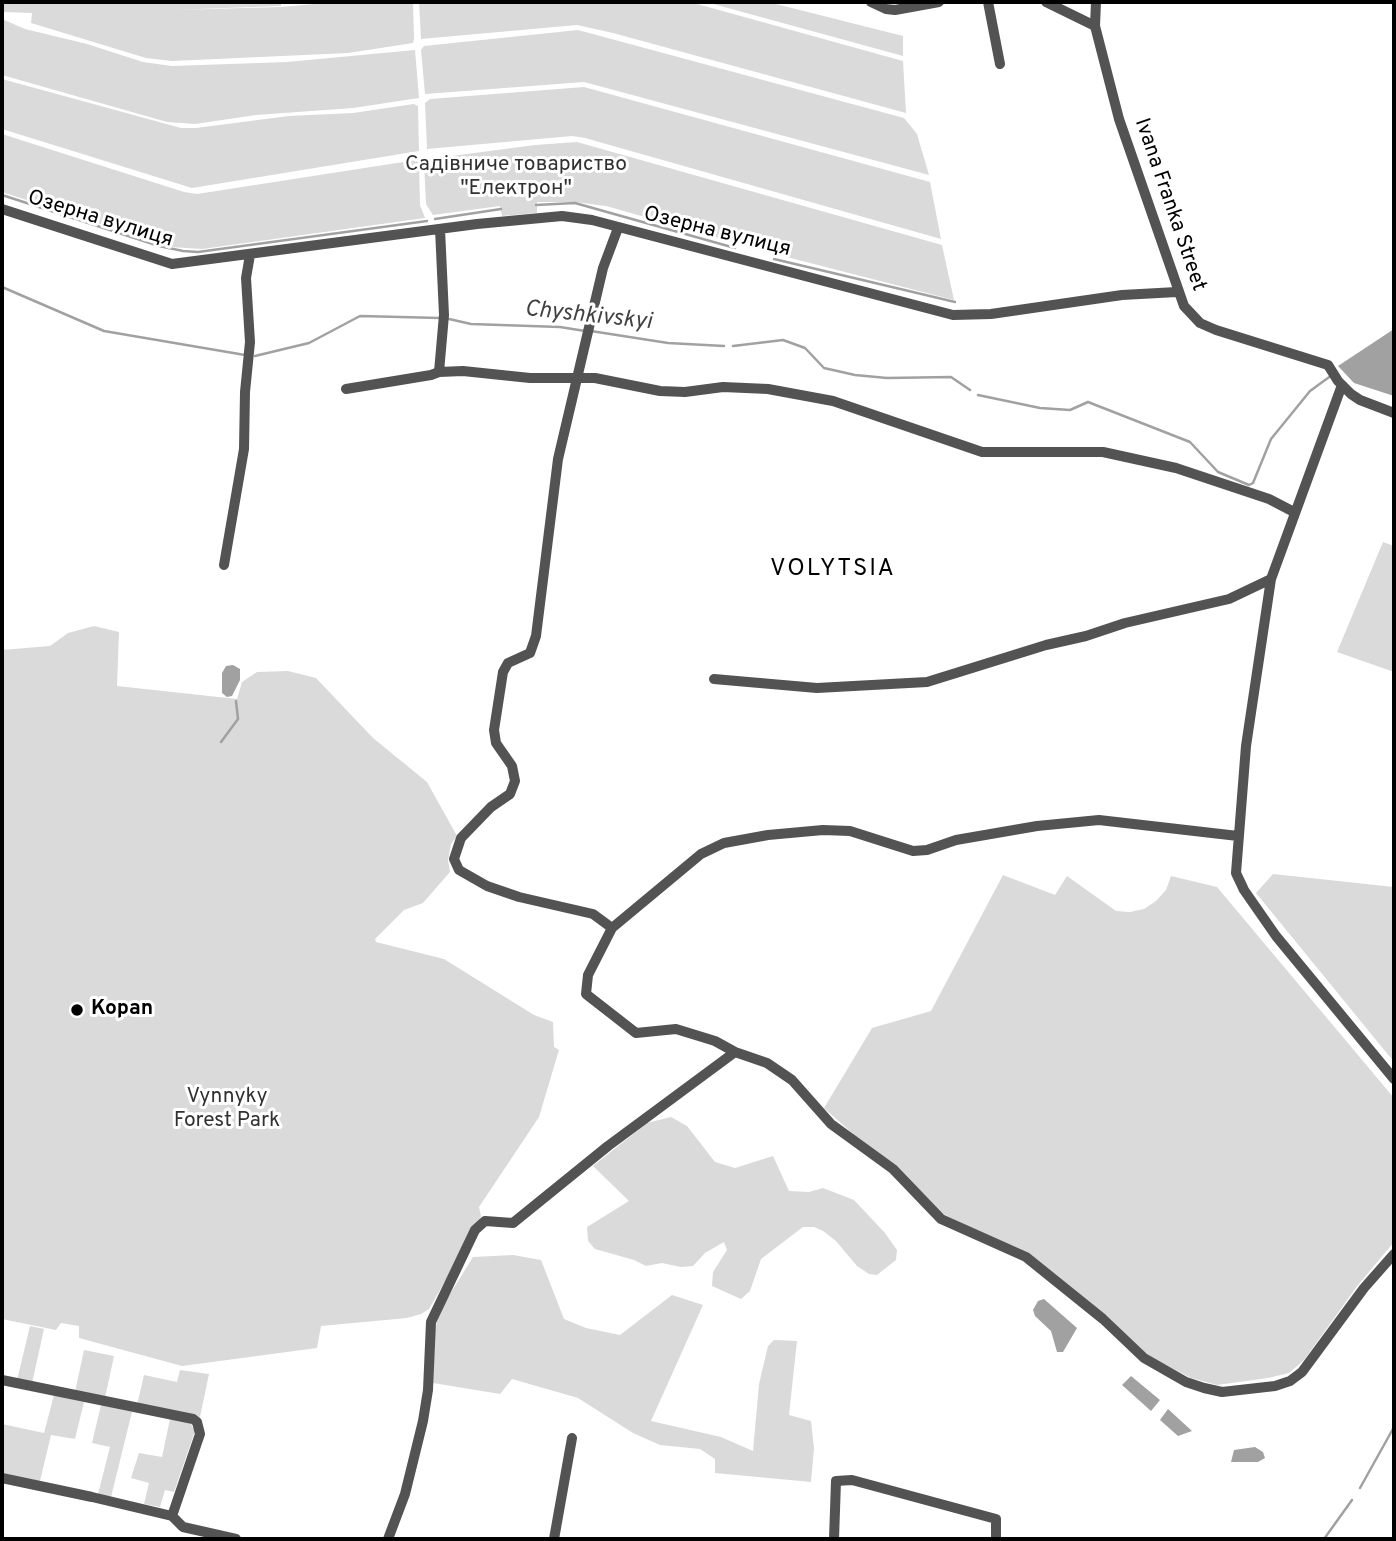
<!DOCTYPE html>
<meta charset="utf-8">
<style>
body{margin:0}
#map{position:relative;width:1396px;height:1541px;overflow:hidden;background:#fff;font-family:Overpass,sans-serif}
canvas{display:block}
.frame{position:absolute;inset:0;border:4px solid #000;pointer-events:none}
</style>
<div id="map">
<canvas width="1396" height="1541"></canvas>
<div class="frame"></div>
</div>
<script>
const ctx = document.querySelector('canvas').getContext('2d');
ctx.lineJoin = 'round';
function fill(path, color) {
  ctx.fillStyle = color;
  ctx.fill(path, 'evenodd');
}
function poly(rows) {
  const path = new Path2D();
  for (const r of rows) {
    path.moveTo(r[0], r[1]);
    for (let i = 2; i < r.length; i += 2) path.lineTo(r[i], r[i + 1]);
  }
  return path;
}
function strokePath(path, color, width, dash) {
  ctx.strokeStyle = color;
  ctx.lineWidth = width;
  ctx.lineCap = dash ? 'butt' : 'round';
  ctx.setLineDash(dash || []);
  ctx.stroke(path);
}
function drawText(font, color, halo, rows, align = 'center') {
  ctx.font = font + ' Overpass,sans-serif';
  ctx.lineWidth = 6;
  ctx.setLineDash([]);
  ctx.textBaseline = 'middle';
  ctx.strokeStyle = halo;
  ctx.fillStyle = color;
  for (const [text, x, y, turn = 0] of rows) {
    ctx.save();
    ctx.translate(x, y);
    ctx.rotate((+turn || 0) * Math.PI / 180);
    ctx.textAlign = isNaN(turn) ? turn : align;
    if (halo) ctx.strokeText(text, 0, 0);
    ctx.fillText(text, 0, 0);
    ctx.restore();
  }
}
const green = poly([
 [2,2,281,2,281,6,172,10,281,7,336,2,413,2,414,39,413,43,348,53,172,61,146,58,31,23,32,13,2,12],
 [419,2,690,2,903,61,906,113,613,33,577,25,421,39],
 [706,2,768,2,903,36,903,56],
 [2,19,25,29,87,44,143,62,172,66,287,62,415,50,419,98,353,108,256,115,195,124,167,122,2,75],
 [578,30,904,118,917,134,929,175,584,82,425,94,421,50,424,46],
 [2,79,181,128,196,128,289,116,353,113,414,104,418,106,419,151,192,188,2,129],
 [584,87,930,182,941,239,585,138,572,136,427,149,425,103,430,99],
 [2,134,184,192,197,194,416,160,419,163,420,205,425,218,202,249,171,247,2,192],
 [577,142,942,245,954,300,775,254,606,206,575,202,537,202,537,213,502,216,500,206,433,215,426,204,424,163,429,159,535,145],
 [1383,542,1394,546,1394,672,1337,652],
 [94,626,119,632,117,686,237,699,242,682,257,672,288,671,316,678,373,738,427,782,457,836,451,844,448,860,450,872,423,903,404,910,375,939,376,942,444,959,534,1015,553,1022,554,1047,559,1050,539,1117,479,1207,481,1216,478,1224,429,1309,421,1314,407,1318,321,1326,317,1348,182,1366,79,1338,79,1326,61,1323,56,1330,2,1319,2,650,50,646,68,633],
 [1273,874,1394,887,1394,1062,1256,893],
 [1003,875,1055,895,1067,876,1116,911,1130,912,1144,909,1156,901,1166,890,1171,876,1217,887,1394,1098,1394,1242,1358,1285,1304,1360,1289,1373,1268,1378,1217,1385,1191,1378,1162,1363,1143,1352,1106,1315,1028,1256,943,1214,824,1108,872,1028,931,1011],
 [671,1117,687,1126,715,1162,735,1168,773,1156,789,1191,809,1192,823,1188,854,1200,885,1233,897,1250,896,1260,877,1275,869,1274,857,1266,836,1241,823,1231,814,1227,803,1227,761,1259,750,1291,741,1299,712,1286,713,1272,727,1250,724,1242,705,1253,693,1266,681,1267,662,1263,646,1266,634,1260,595,1249,588,1241,587,1227,629,1201,593,1166,647,1123],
 [513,1255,541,1260,564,1319,586,1328,620,1335,672,1295,703,1305,651,1421,721,1437,753,1451,759,1384,768,1346,774,1340,797,1341,789,1415,811,1421,814,1448,811,1482,715,1473,715,1459,700,1449,660,1445,633,1433,578,1398,512,1379,500,1394,433,1383,435,1330,440,1310,473,1257],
 [30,1326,44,1329,32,1383,17,1380],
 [84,1350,114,1356,105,1398,75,1392],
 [180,1370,209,1374,200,1417,137,1405,144,1375,177,1382],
 [54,1395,84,1402,75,1439,51,1435,40,1481,2,1473,2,1424,44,1433],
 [101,1405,132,1412,111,1497,98,1494,110,1447,92,1443],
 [170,1419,190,1423,195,1431,174,1492,165,1490,160,1507,144,1504,149,1483,131,1478,139,1453,162,1457]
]);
const water = poly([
 [1394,329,1394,396,1354,383,1338,366],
 [233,665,240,669,240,680,232,696,227,697,222,693,222,673,226,666],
 [1044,1299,1077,1328,1063,1352,1057,1352,1051,1331,1035,1316,1033,1310,1038,1301],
 [1131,1376,1160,1400,1151,1411,1122,1385],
 [1168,1409,1192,1431,1178,1436,1160,1420],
 [1255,1447,1263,1452,1265,1458,1258,1462,1231,1462,1234,1450]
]);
const stream = poly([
 [2,195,159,246,183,251,198,252,427,221],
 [536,205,575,203,735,248],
 [435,219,501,209],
 [774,259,955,302],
 [2,287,104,331,245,355],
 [449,319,471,324,560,327,585,331],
 [591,331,668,343,724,346],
 [733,346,783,340,805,348,824,368,855,375,887,378,951,377,970,390],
 [255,356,309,343,360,316,440,318],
 [978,395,1040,408,1070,410,1088,402,1190,442,1218,472,1249,485,1253,483,1271,439,1310,391,1332,375],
 [221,742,238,719,236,701],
 [1360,1488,1394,1427],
 [1324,1539,1352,1500]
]);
const minor = poly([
 [871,2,886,9,895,10,939,2],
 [988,2,1000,64],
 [1046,2,1095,26],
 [1096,2,1095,26,1119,119,1184,306,1200,323,1216,330,1328,365,1338,381,1351,394,1360,400,1394,413],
 [2,209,172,264,477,224,562,216,592,220,953,315,991,314,1122,295,1177,292],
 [439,372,444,315,440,229],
 [1342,385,1271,579,1246,746,1236,873,1244,890,1276,936,1394,1079],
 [346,389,431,375,439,372,463,371,530,378,595,378,660,391,685,392,723,387,768,389,833,401,982,452,1103,452,1176,468,1269,499,1294,512],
 [224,565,244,449,245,392,250,342,246,278,250,255],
 [714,679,817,688,927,682,1046,645,1086,636,1125,623,1229,599,1271,579],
 [1238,836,1099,820,1037,826,956,840,927,850,913,851,850,831,823,830,768,835,724,843,701,854,612,928,588,975,586,994,636,1033,676,1029,715,1041,735,1052,767,1063,792,1080,831,1124,893,1169,941,1219,1026,1257,1103,1319,1144,1358,1186,1382,1204,1388,1222,1392,1275,1386,1290,1381,1302,1372,1364,1288,1394,1254],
 [612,928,593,914,519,897,487,886,459,870,454,859,461,838,491,807,510,794,515,781,512,766,496,743,494,730,503,672,508,663,530,653,536,636,558,459,603,268,618,228],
 [2,1380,193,1419,197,1422,200,1434,172,1516],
 [2,1478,92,1497,172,1516,183,1527,236,1539],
 [388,1539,405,1494,423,1421,428,1390,431,1322,475,1230,485,1221,513,1223,608,1146,735,1052],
 [554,1539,572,1438],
 [834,1539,836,1481,852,1480,996,1519,996,1539]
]);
const markers = [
 [77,1010,7,"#000"]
];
const parkNames = [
 ["Садівниче товариство",516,166],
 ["\"Електрон\"",516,190],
 ["Vynnyky",227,1098],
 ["Forest Park",227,1122]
];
const streetNames = [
 ["Ivana Franka Street",1169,205,71],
 ["Озерна вулиця",100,220,17],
 ["Озерна вулиця",717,233,14]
];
const poiNames = [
 ["Kopan",91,1010]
];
const waterNames = [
 ["Chyshkivskyi",588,317,6]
];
const quarterNames = [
 ["VOLYTSIA",833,570]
];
fill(green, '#dadada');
fill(water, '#a1a1a1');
strokePath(stream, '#a1a1a1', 2.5);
strokePath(minor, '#535353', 10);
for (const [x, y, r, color] of markers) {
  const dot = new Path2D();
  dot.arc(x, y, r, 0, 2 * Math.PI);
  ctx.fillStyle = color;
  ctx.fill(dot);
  strokePath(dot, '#fff', 2.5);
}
drawText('21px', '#313131', '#fff', parkNames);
drawText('21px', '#000', '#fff', streetNames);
drawText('bold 21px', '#000', '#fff', poiNames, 'left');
drawText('italic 23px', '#424242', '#fff', waterNames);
ctx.letterSpacing = '2px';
drawText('24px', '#000', '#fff', quarterNames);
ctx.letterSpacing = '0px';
</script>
